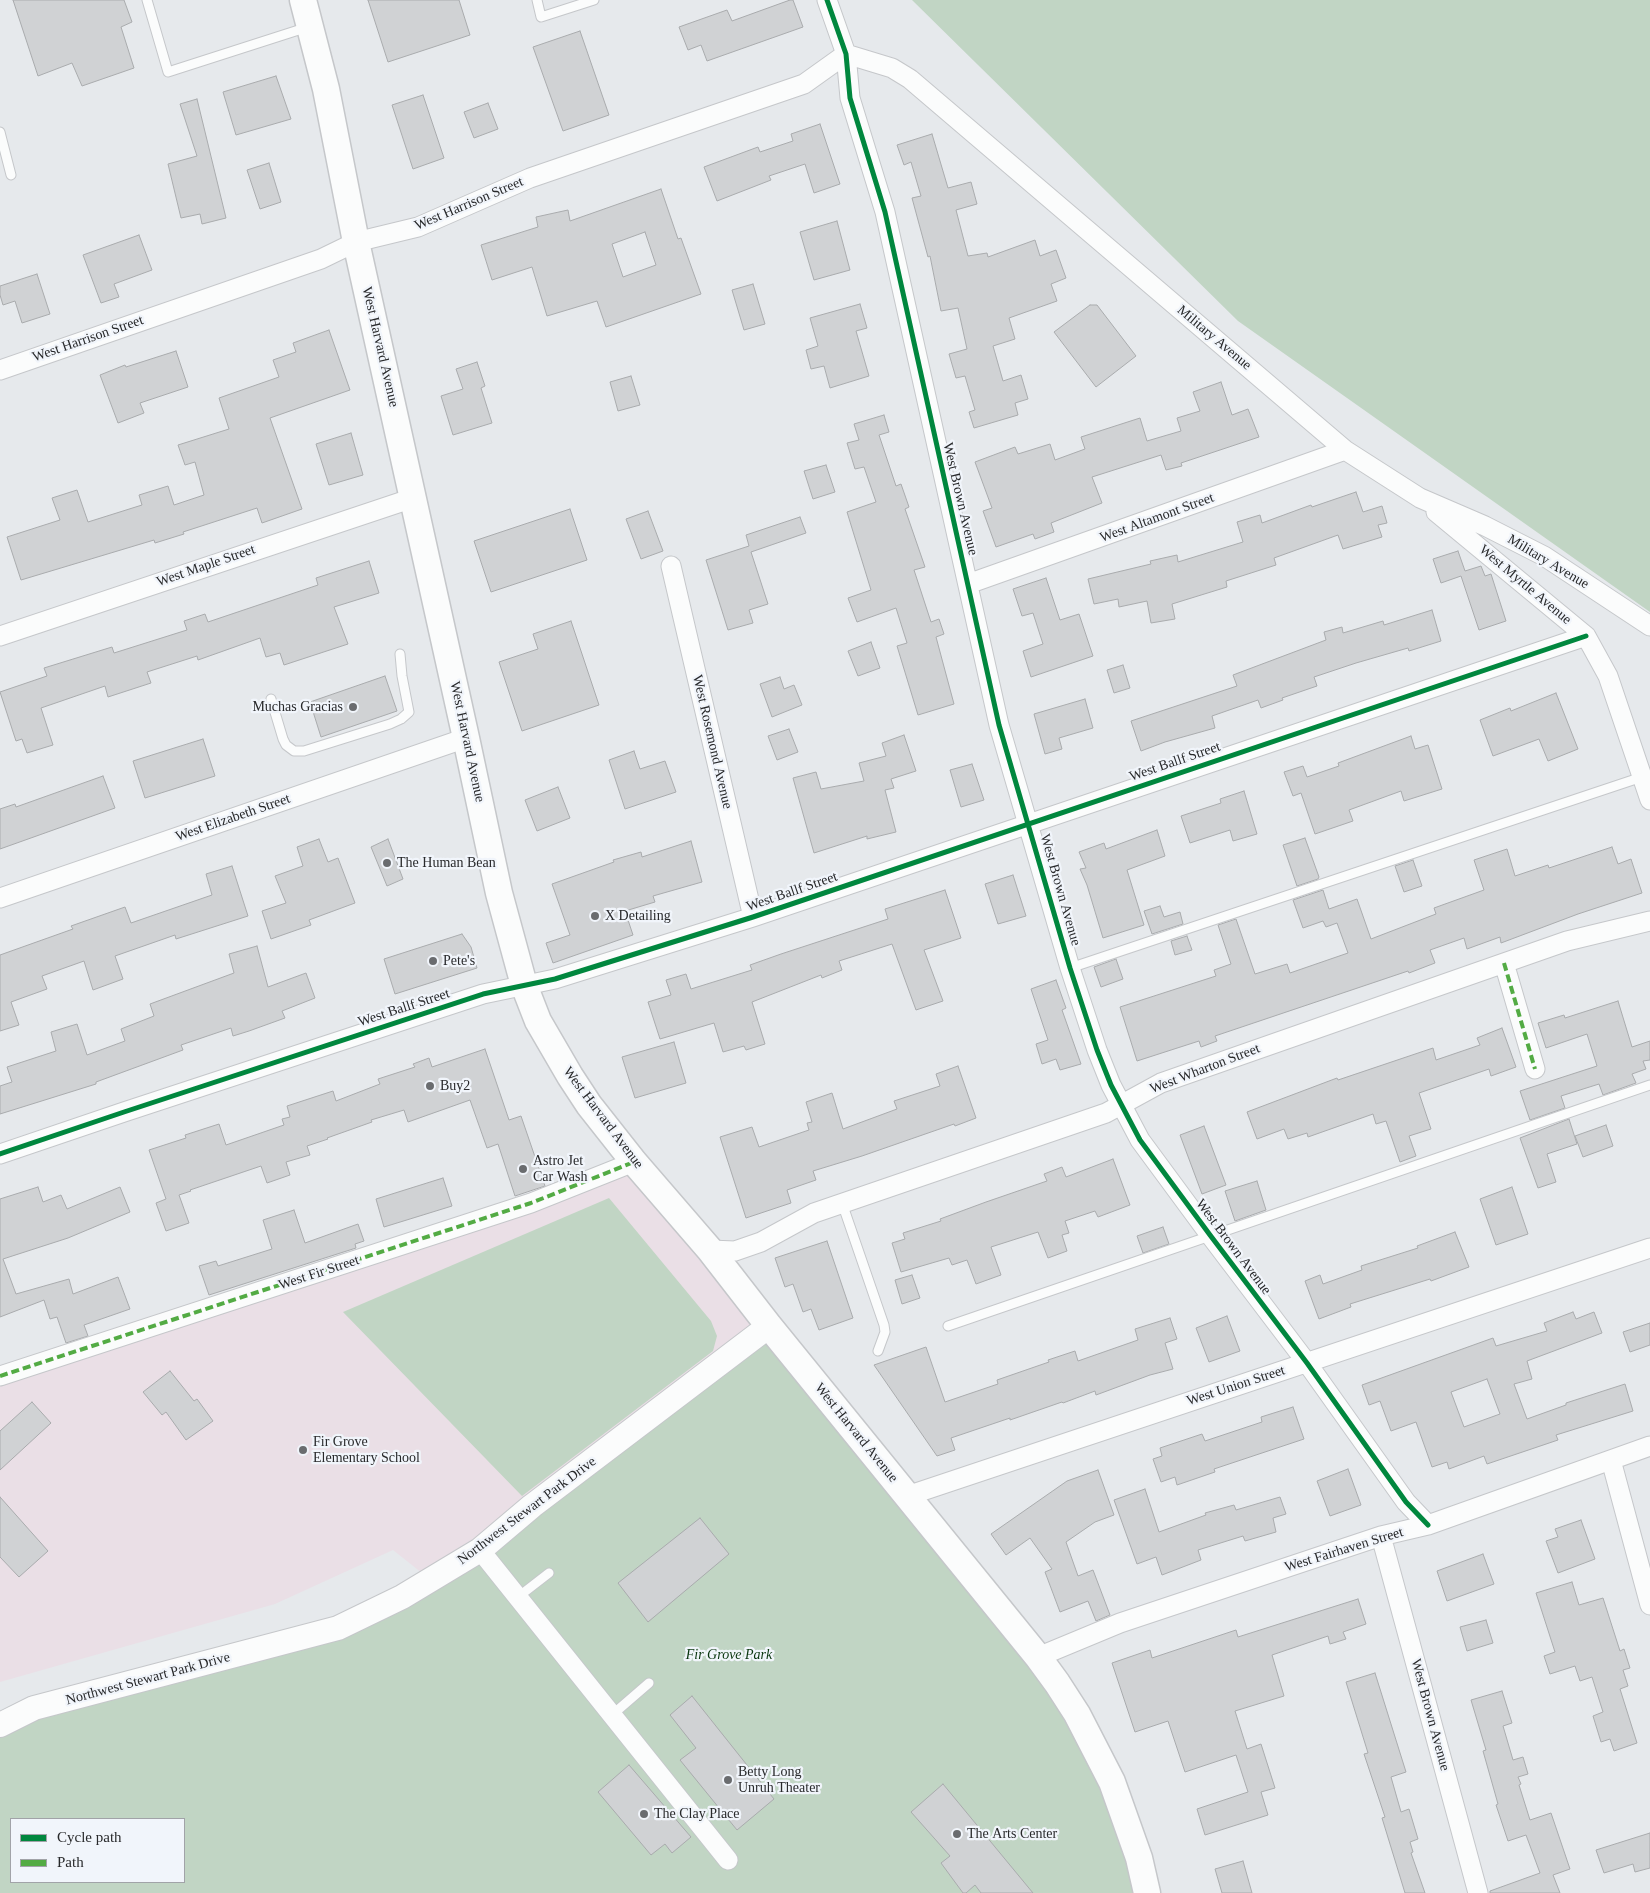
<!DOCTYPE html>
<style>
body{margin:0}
#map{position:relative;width:1650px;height:1893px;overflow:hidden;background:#e6e9ec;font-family:"Times New Roman",serif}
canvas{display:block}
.legend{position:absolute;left:10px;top:1818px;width:175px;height:65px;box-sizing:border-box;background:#f1f5fb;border:1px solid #a1a3a8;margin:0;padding:6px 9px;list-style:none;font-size:15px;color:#28292b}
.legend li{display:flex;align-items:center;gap:10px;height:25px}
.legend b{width:25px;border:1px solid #a1a3a8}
</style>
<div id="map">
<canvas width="1650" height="1893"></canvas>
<ul class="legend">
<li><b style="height:6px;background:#00873e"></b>Cycle path</li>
<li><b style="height:6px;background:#53ab44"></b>Path</li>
</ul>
</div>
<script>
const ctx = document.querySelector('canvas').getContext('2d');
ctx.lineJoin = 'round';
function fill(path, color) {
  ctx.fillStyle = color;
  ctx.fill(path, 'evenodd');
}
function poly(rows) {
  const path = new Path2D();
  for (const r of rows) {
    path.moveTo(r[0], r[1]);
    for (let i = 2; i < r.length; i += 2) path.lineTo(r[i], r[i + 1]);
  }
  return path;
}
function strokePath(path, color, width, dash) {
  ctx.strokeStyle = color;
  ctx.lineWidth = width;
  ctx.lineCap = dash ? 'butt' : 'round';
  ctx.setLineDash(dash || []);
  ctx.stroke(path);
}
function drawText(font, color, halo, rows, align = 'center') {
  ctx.font = font + ' "Times New Roman",serif';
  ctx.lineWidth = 4.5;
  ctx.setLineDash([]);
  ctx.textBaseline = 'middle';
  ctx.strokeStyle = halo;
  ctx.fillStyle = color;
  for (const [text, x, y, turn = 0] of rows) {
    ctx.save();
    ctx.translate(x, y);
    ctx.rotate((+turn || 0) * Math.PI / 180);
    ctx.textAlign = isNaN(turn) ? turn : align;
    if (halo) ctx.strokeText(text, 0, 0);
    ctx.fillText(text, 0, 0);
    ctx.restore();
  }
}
const education = poly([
 [634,1162,769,1326,432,1581,393,1550,275,1604,0,1682,0,1376]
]);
const green = poly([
 [912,0,1650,0,1650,612,1238,321],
 [609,1198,711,1321,717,1336,713,1351,522,1496,343,1312],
 [769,1326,1077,1714,1147,1893,0,1893,0,1727,375,1610,432,1581],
 [11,1819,184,1819,184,1882,11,1882]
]);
const building = poly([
 [13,0,124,0,132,22,121,27,134,68,82,86,72,63,38,76,13,0],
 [368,0,459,0,470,35,388,62,368,0],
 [790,0,793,0,803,27,707,61,701,45,688,50,679,27,727,10,732,21,790,0],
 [580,31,609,115,563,131,533,47,580,31],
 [276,76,291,119,236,135,223,92,276,76],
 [423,95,444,158,413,169,392,105,423,95],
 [197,99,226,218,202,224,200,214,181,218,168,164,197,156,180,104,197,99],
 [488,103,498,129,474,138,464,112,488,103],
 [820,124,840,184,814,193,805,164,769,176,771,180,717,201,704,167,758,147,760,152,793,141,791,134,820,124],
 [932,134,948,188,971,182,977,204,956,210,968,256,987,253,988,257,1035,240,1040,256,1056,250,1066,278,1051,284,1057,301,1009,318,1015,339,993,346,1003,381,1021,375,1028,399,1015,403,1018,415,974,428,969,412,975,410,965,376,956,378,949,354,967,349,958,308,941,311,930,256,928,257,912,198,921,196,911,162,904,165,897,145,932,134],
 [269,163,281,202,260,209,247,170,269,163],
 [661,189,678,239,681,238,701,294,606,327,597,301,547,316,532,267,492,280,481,245,538,227,536,217,568,210,570,221,661,189],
 [645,232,656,265,623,277,612,244,645,232],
 [837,221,850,270,814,280,800,232,837,221],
 [139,235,152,270,114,284,119,297,101,303,83,255,139,235],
 [37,274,50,314,22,323,15,301,3,305,0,295,0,286,37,274],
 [753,284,765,324,744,330,732,290,753,284],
 [860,304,867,328,856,331,869,376,830,388,824,366,811,369,806,350,818,346,810,318,860,304],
 [1090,305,1097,305,1136,356,1096,387,1054,332,1090,305],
 [329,330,350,390,270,418,302,509,262,523,257,508,183,532,184,534,155,543,154,540,21,580,7,537,60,520,52,498,77,490,88,522,142,505,139,495,168,486,174,505,204,495,195,462,185,465,178,445,229,429,219,398,279,377,273,360,296,352,293,343,329,330],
 [176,351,188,387,140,403,144,413,118,423,100,375,125,365,126,367,176,351],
 [477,362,485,386,481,388,492,423,453,435,441,396,463,389,456,369,477,362],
 [631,376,640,405,618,411,610,382,631,376],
 [1221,382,1232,415,1248,409,1259,437,1181,463,1182,466,1166,470,1161,455,1092,477,1102,503,1051,523,1054,532,1035,539,1033,534,996,547,983,511,992,508,975,462,1015,447,1018,454,1050,444,1055,460,1085,449,1081,437,1140,418,1147,441,1181,431,1177,418,1200,411,1193,392,1221,382],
 [884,415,889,432,879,435,896,486,901,484,909,507,905,509,925,567,914,570,931,622,939,619,944,634,936,637,954,704,918,715,897,646,907,643,896,608,857,622,848,598,871,590,847,512,876,502,864,467,855,469,847,443,859,440,854,424,884,415],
 [351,433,363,475,329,485,316,444,351,433],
 [826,465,835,492,813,499,804,471,826,465],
 [1356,492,1363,512,1382,506,1387,523,1378,525,1382,537,1343,549,1338,535,1274,558,1276,565,1226,581,1227,587,1172,604,1175,619,1151,623,1147,601,1119,607,1118,599,1094,604,1088,579,1151,564,1150,561,1177,555,1178,562,1243,542,1237,522,1260,515,1262,523,1311,505,1312,507,1356,492],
 [570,509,587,560,491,592,474,541,570,509],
 [648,511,663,551,641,559,626,519,648,511],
 [800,517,806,533,751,552,768,604,749,610,753,623,728,630,706,560,749,546,746,535,800,517],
 [1458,551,1465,571,1481,566,1485,576,1491,574,1506,621,1479,630,1461,576,1441,583,1433,559,1458,551],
 [369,561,379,593,334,607,348,644,284,665,280,653,266,657,260,638,198,660,197,656,147,672,151,683,108,697,105,686,41,708,53,745,27,753,22,739,16,741,0,692,47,676,44,668,112,647,114,653,187,630,184,621,205,614,208,622,318,585,316,578,369,561],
 [1046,578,1060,620,1079,614,1093,656,1031,677,1023,651,1043,644,1033,613,1022,616,1013,589,1046,578],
 [1432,610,1441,641,1409,651,1408,648,1356,663,1314,677,1317,686,1282,698,1283,700,1261,708,1258,700,1212,716,1215,728,1165,742,1141,751,1131,721,1237,686,1233,675,1326,640,1324,632,1342,627,1343,633,1383,621,1384,625,1432,610],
 [571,621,599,705,522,731,499,662,538,649,533,634,571,621],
 [871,642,880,668,858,676,848,651,871,642],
 [1123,665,1130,688,1114,693,1107,670,1123,665],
 [385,676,397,711,321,737,310,702,385,676],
 [780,677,784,689,794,685,802,705,772,717,760,684,780,677],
 [1556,693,1578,749,1548,761,1539,739,1493,756,1480,720,1510,708,1511,711,1556,693],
 [1085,699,1093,728,1059,738,1062,749,1045,754,1034,714,1085,699],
 [789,729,798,752,777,760,768,736,789,729],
 [904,735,916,771,891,779,894,788,885,790,896,832,867,839,867,836,814,853,793,778,816,772,821,789,864,781,859,763,886,756,882,743,904,735],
 [1411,736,1415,749,1428,745,1442,789,1404,801,1401,791,1349,810,1353,821,1315,834,1301,793,1293,796,1284,772,1303,766,1307,777,1339,766,1338,763,1411,736],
 [203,739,215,776,145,798,133,761,203,739],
 [634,751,640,769,665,761,676,792,625,809,609,760,634,751],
 [972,764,984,800,961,807,950,770,972,764],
 [103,776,115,808,0,849,0,809,15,804,16,807,103,776],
 [558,787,570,818,537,831,525,800,558,787],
 [1244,791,1257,834,1233,841,1230,830,1190,843,1181,816,1221,803,1220,799,1244,791],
 [1157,830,1165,856,1127,870,1144,925,1103,938,1087,885,1080,869,1086,868,1079,852,1104,843,1106,849,1157,830],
 [1305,838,1319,877,1318,879,1297,886,1283,845,1305,838],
 [319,839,328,862,338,858,355,903,309,920,311,925,271,939,262,911,286,903,275,876,303,866,297,847,319,839],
 [388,839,403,879,387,886,371,847,388,839],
 [691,841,702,882,653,896,655,902,625,911,633,935,553,963,546,943,570,935,552,884,614,862,613,860,641,852,642,857,691,841],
 [1612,847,1618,864,1631,859,1642,893,1578,914,1501,943,1500,937,1467,949,1464,938,1430,950,1435,963,1409,973,1408,971,1215,1036,1217,1041,1201,1047,1199,1041,1137,1061,1120,1007,1216,976,1214,970,1231,964,1218,925,1236,919,1255,974,1287,964,1290,973,1348,953,1337,923,1326,927,1323,921,1303,928,1293,900,1323,890,1329,909,1357,899,1371,939,1436,914,1434,908,1484,890,1474,860,1507,849,1515,876,1548,865,1549,868,1612,847],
 [1413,860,1422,886,1404,892,1395,866,1413,860],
 [232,866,248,916,176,939,175,935,115,956,123,979,93,990,84,961,42,976,47,989,11,1002,19,1025,0,1031,0,955,73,929,71,926,125,907,131,923,212,895,206,874,232,866],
 [1013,875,1026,916,998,924,985,884,1013,875],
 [945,890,961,938,924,950,943,1001,916,1010,892,944,839,961,842,970,822,978,821,975,752,1002,765,1044,746,1050,744,1046,723,1052,714,1023,660,1039,648,1002,671,995,666,980,686,974,691,989,752,970,750,965,781,954,888,919,885,909,945,890],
 [1160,906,1164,917,1180,912,1183,924,1152,934,1144,911,1160,906],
 [462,934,471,947,477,968,395,994,384,959,462,934],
 [1187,936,1192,950,1175,955,1171,941,1187,936],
 [257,946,268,987,306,973,315,998,282,1011,285,1018,249,1031,233,1036,231,1028,181,1045,183,1050,96,1082,96,1084,0,1114,0,1086,12,1082,7,1067,56,1051,51,1032,77,1024,87,1055,125,1041,121,1029,154,1016,150,1004,234,973,229,954,257,946],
 [1116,959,1123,979,1101,987,1094,967,1116,959],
 [1056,980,1066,1008,1062,1010,1081,1064,1060,1070,1056,1059,1042,1064,1036,1044,1048,1040,1031,989,1056,980],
 [1618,1001,1632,1047,1650,1041,1650,1060,1643,1061,1646,1069,1632,1074,1636,1083,1603,1095,1599,1084,1561,1096,1565,1108,1530,1120,1520,1091,1597,1066,1587,1034,1546,1048,1538,1023,1564,1015,1565,1018,1618,1001],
 [1502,1028,1516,1067,1491,1076,1489,1069,1419,1093,1431,1129,1409,1136,1416,1156,1400,1162,1386,1121,1376,1124,1373,1114,1308,1137,1307,1133,1288,1139,1284,1129,1257,1139,1247,1112,1337,1078,1338,1080,1433,1048,1436,1060,1480,1045,1477,1038,1502,1028],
 [674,1042,686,1083,635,1098,622,1057,674,1042],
 [485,1049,509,1120,521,1116,545,1186,515,1196,498,1144,487,1148,470,1100,408,1122,404,1110,371,1120,372,1122,327,1138,328,1139,307,1146,310,1155,286,1162,290,1175,267,1183,261,1166,190,1190,191,1191,179,1195,189,1223,166,1231,156,1203,166,1199,149,1150,186,1138,185,1135,219,1124,226,1145,284,1125,282,1119,290,1117,287,1106,333,1091,336,1101,380,1084,378,1079,415,1067,413,1064,429,1058,432,1067,485,1049],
 [958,1066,976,1118,955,1126,954,1124,862,1156,813,1171,816,1180,787,1190,791,1203,746,1218,720,1137,752,1127,759,1147,809,1130,807,1123,812,1122,806,1102,832,1093,843,1129,897,1109,894,1101,940,1086,936,1074,958,1066],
 [1569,1119,1577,1144,1547,1154,1556,1182,1538,1188,1520,1138,1569,1119],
 [1606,1125,1613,1146,1583,1157,1575,1136,1606,1125],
 [1204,1126,1226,1185,1202,1194,1180,1135,1204,1126],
 [1113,1159,1130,1205,1098,1217,1095,1211,1065,1221,1069,1233,1062,1235,1067,1251,1048,1258,1038,1232,991,1247,1001,1275,976,1284,967,1260,952,1265,949,1258,901,1272,892,1243,905,1239,903,1233,941,1221,940,1219,986,1202,1047,1181,1044,1174,1062,1167,1066,1177,1113,1159],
 [443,1178,452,1206,384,1227,376,1199,443,1178],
 [1257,1181,1266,1210,1235,1221,1225,1191,1257,1181],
 [38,1187,43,1202,61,1195,67,1209,120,1187,130,1212,68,1238,3,1259,16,1294,69,1279,73,1294,118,1277,130,1309,84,1325,88,1336,66,1343,57,1317,50,1319,44,1300,0,1317,0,1199,38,1187],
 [1512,1187,1528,1234,1496,1245,1480,1199,1512,1187],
 [294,1210,305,1243,358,1224,364,1241,355,1244,356,1248,209,1295,199,1266,216,1261,218,1266,272,1249,263,1220,294,1210],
 [1163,1227,1169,1244,1143,1253,1137,1236,1163,1227],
 [1455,1232,1469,1267,1431,1281,1430,1279,1350,1304,1351,1307,1319,1319,1305,1281,1320,1275,1323,1284,1362,1270,1361,1266,1418,1248,1417,1246,1455,1232],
 [827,1241,853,1318,819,1330,811,1309,803,1312,793,1284,785,1287,775,1258,827,1241],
 [912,1275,920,1298,902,1304,895,1280,912,1275],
 [1573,1312,1576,1319,1594,1312,1602,1333,1527,1361,1532,1379,1514,1384,1527,1419,1566,1405,1566,1403,1625,1384,1633,1411,1556,1435,1558,1440,1487,1464,1484,1456,1449,1469,1447,1462,1432,1467,1416,1422,1391,1431,1380,1401,1369,1405,1362,1385,1493,1338,1496,1346,1547,1331,1544,1323,1573,1312],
 [1487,1379,1500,1414,1464,1427,1451,1392,1487,1379],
 [1227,1316,1240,1351,1209,1362,1196,1328,1227,1316],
 [1170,1318,1177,1339,1165,1343,1173,1369,1150,1375,1096,1395,1095,1391,1063,1403,1062,1402,1010,1420,1010,1418,951,1438,955,1450,937,1456,874,1365,926,1347,945,1402,998,1384,997,1380,1049,1362,1048,1360,1075,1351,1078,1361,1138,1340,1135,1329,1170,1318],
 [1650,1323,1650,1345,1630,1352,1623,1332,1650,1323],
 [170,1371,194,1401,197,1399,213,1421,186,1440,166,1412,162,1415,143,1392,170,1371],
 [32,1402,51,1423,0,1470,0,1431,32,1402],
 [1293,1407,1304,1439,1214,1469,1215,1472,1177,1485,1175,1477,1161,1482,1153,1459,1162,1456,1160,1448,1202,1434,1205,1441,1262,1422,1261,1417,1293,1407],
 [1348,1469,1361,1505,1330,1516,1317,1481,1348,1469],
 [1098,1470,1114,1515,1095,1522,1066,1542,1078,1576,1093,1570,1110,1615,1096,1621,1088,1601,1060,1612,1045,1572,1052,1569,1030,1538,1006,1555,991,1534,1067,1481,1098,1470],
 [1145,1489,1159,1532,1206,1515,1205,1513,1234,1505,1236,1510,1280,1497,1286,1514,1273,1518,1276,1532,1245,1541,1243,1536,1198,1550,1201,1560,1162,1575,1156,1557,1137,1564,1114,1500,1145,1489],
 [0,1497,48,1551,19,1577,0,1557,0,1497],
 [700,1518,729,1554,648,1622,618,1583,700,1518],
 [1581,1520,1595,1559,1558,1573,1546,1541,1558,1537,1555,1529,1581,1520],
 [1483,1554,1494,1584,1447,1601,1437,1571,1483,1554],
 [1572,1582,1579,1605,1603,1598,1620,1651,1624,1649,1630,1668,1623,1670,1628,1686,1620,1689,1637,1743,1614,1751,1610,1739,1601,1742,1593,1716,1603,1712,1592,1677,1580,1681,1575,1666,1550,1674,1544,1656,1555,1652,1536,1593,1572,1582],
 [1358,1599,1366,1624,1343,1632,1346,1639,1330,1644,1328,1636,1272,1655,1284,1696,1235,1711,1247,1749,1261,1744,1275,1788,1261,1792,1268,1815,1205,1835,1197,1809,1248,1792,1236,1755,1185,1772,1168,1721,1135,1732,1112,1663,1150,1650,1152,1658,1236,1630,1238,1637,1358,1599],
 [1486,1620,1493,1643,1467,1651,1460,1627,1486,1620],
 [1375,1673,1406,1772,1391,1777,1401,1812,1409,1809,1418,1839,1410,1842,1413,1852,1411,1853,1425,1893,1405,1893,1382,1818,1385,1817,1364,1754,1368,1753,1346,1682,1375,1673],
 [1502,1691,1512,1723,1503,1726,1513,1760,1523,1757,1528,1774,1518,1777,1521,1784,1519,1785,1530,1820,1551,1813,1570,1869,1553,1875,1560,1893,1490,1893,1490,1891,1540,1873,1526,1835,1508,1841,1496,1805,1498,1804,1483,1751,1486,1750,1471,1700,1502,1691],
 [692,1696,774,1799,737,1830,680,1760,696,1748,670,1715,692,1696],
 [629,1765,691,1837,672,1853,665,1844,651,1855,598,1792,629,1765],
 [943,1784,1033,1893,981,1893,975,1885,966,1893,963,1893,941,1863,950,1856,911,1812,943,1784],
 [1650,1833,1650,1868,1635,1872,1633,1864,1604,1873,1596,1850,1650,1833],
 [1243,1861,1252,1893,1222,1893,1215,1869,1243,1861]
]);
const service = poly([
 [147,0,168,72,308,27],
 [537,0,541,17,594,0],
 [0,132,11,175],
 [271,699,283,739,286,745,294,751,304,751,390,724,401,719,409,712,402,676,400,654],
 [1070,968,1642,777],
 [842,1203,884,1325,885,1332,878,1351],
 [948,1326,1650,1085],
 [518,1597,549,1573],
 [612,1715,649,1683]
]);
const minor = poly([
 [827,0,846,54,850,98,885,212,999,725,1070,968,1097,1050,1111,1085,1140,1140,1210,1235,1307,1363,1406,1502,1428,1525],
 [846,54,892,68,910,79,1345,450,1420,498,1485,526,1544,556,1650,626],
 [0,370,321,259,356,242,418,227,530,178,804,84,846,54],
 [1436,512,1586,636,1608,676,1650,800],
 [671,566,753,917],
 [968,584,1345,450],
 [0,636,413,498],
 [0,898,466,738],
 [1504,963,1535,1069],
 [0,1154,124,1112,483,994,555,979,753,917,1586,636],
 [710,1250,735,1251,761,1242,814,1213,1106,1113,1161,1083,1567,941,1650,921],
 [0,1376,531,1203,634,1162],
 [1611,1460,1650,1605],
 [907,1496,1650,1248],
 [1381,1536,1478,1893],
 [480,1550,728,1860],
 [1038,1657,1120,1623,1381,1536,1428,1525,1650,1446]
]);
const tertiary = poly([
 [0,1725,34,1708,338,1628,402,1597,480,1550,532,1506,769,1326]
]);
const secondary = poly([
 [303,0,326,89,356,242,466,738,499,893,524,985,538,1021,570,1076,589,1105,634,1162,710,1250,769,1326,1038,1657,1057,1683,1077,1714,1112,1782,1139,1858,1147,1893]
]);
const quiet = poly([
 [1504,963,1535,1069],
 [0,1376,531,1203,634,1162]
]);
const cycleway = poly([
 [827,0,846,54,850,98,885,212,999,725,1070,968,1097,1050,1111,1085,1140,1140,1210,1235,1307,1363,1406,1502,1428,1525],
 [0,1154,124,1112,483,994,555,979,753,917,1586,636]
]);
const markers = [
 [353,707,5,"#6a6c6f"],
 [387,863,5,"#6a6c6f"],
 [595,916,5,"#6a6c6f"],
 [433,961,5,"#6a6c6f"],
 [430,1086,5,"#6a6c6f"],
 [523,1169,5,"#6a6c6f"],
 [303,1450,5,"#6a6c6f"],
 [728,1780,5,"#6a6c6f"],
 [644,1814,5,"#6a6c6f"],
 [957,1834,5,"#6a6c6f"]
];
const streetNames = [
 ["West Harrison Street",469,204,-23],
 ["Military Avenue",1214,338,40],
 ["West Harrison Street",88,339,-19],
 ["West Harvard Avenue",380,347,77],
 ["West Brown Avenue",960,499,77],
 ["West Altamont Street",1157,518,-20],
 ["Military Avenue",1548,562,31],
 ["West Maple Street",206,566,-19],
 ["West Myrtle Avenue",1525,585,40],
 ["West Harvard Avenue",467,742,78],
 ["West Rosemond Avenue",712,742,77],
 ["West Ballf Street",1175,762,-19],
 ["West Elizabeth Street",233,818,-19],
 ["West Brown Avenue",1060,890,74],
 ["West Ballf Street",792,892,-19],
 ["West Ballf Street",404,1008,-18],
 ["West Wharton Street",1205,1069,-21],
 ["West Harvard Avenue",603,1118,53],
 ["West Brown Avenue",1233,1247,53],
 ["West Fir Street",319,1273,-18],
 ["West Union Street",1236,1386,-18],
 ["West Harvard Avenue",856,1433,51],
 ["Northwest Stewart Park Drive",527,1511,-37],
 ["West Fairhaven Street",1344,1550,-17],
 ["Northwest Stewart Park Drive",148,1679,-15],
 ["West Brown Avenue",1430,1715,75]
];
const poiNames = [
 ["Muchas Gracias",343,707,"right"],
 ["The Human Bean",397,863],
 ["X Detailing",605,916],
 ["Pete's",443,961],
 ["Buy2",440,1086],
 ["Astro Jet",533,1161],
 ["Car Wash",533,1177],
 ["Fir Grove",313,1442],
 ["Elementary School",313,1458],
 ["Betty Long",738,1772],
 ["Unruh Theater",738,1788],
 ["The Clay Place",654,1814],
 ["The Arts Center",967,1834]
];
const parkNames = [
 ["Fir Grove Park",729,1655]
];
fill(education, '#eadfe6');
fill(green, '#c1d5c4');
fill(building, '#d0d2d4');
strokePath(building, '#a9abad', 1);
strokePath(service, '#c5c7ca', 11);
strokePath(minor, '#c5c7ca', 21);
strokePath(tertiary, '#c5c7ca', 26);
strokePath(secondary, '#c5c7ca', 29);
strokePath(service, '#fbfcfc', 9);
strokePath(minor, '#fbfcfc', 19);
strokePath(tertiary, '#fbfcfc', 24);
strokePath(secondary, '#fbfcfc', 26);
strokePath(quiet, '#53ab44', 4, [8, 4]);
strokePath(cycleway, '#00873e', 5);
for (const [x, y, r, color] of markers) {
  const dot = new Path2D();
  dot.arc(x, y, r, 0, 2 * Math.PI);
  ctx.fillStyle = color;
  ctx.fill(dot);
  strokePath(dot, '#f1f5fb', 2);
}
drawText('14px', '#28292b', '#f1f5fb', streetNames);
drawText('14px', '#28292b', '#f1f5fb', poiNames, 'left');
drawText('italic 14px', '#08350d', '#f1f5fb', parkNames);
</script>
